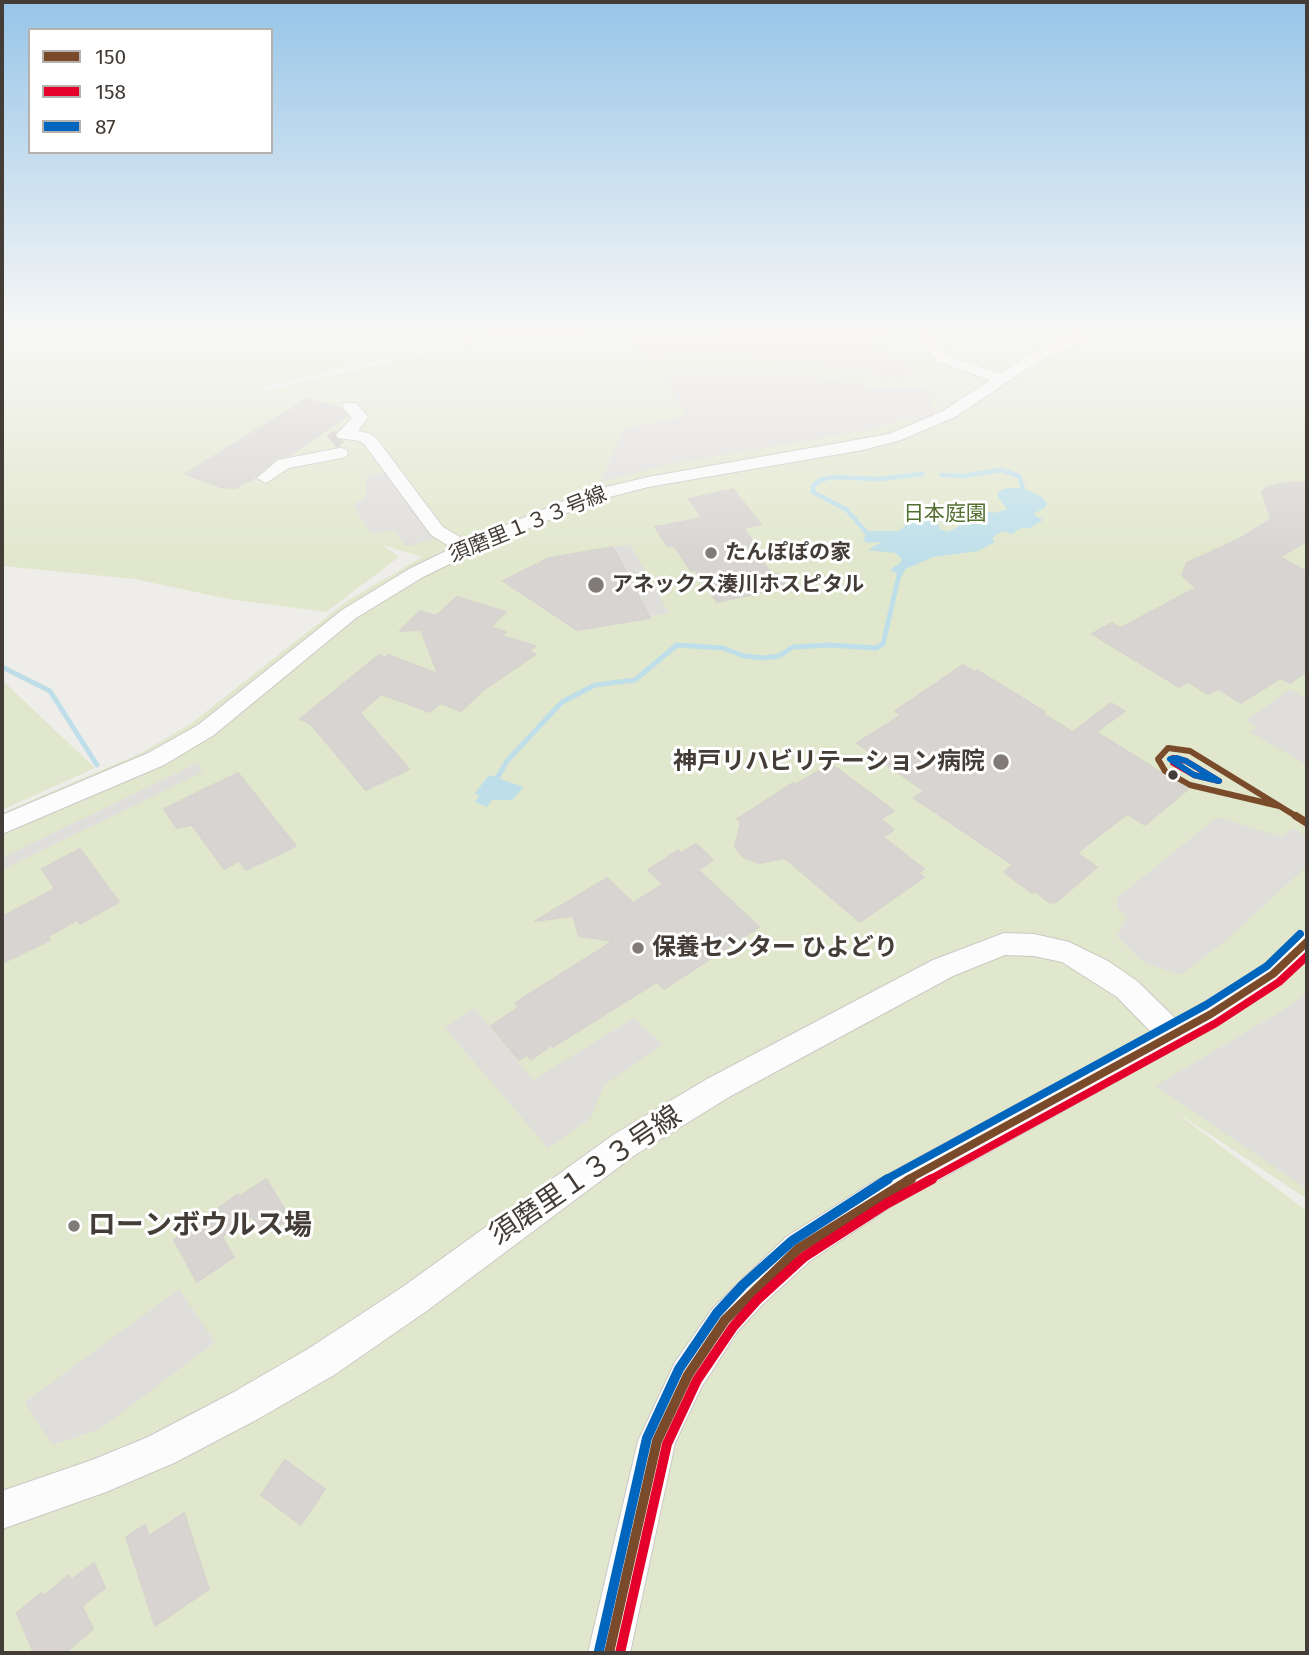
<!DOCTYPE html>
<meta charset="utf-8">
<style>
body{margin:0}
#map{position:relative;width:1309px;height:1655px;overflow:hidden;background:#efedea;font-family:"Fira Sans",sans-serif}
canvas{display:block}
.frame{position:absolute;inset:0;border:4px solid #443d37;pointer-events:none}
.legend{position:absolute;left:28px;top:28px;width:245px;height:126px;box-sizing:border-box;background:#fff;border:2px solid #b4b1af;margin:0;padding:9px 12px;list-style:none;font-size:21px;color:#443d37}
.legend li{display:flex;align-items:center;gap:14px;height:35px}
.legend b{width:35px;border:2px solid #b4b1af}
</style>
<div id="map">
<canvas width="1309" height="1655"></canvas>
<div class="frame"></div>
<ul class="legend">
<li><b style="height:9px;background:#7a4b2a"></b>150</li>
<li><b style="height:9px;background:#e4002b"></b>158</li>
<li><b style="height:9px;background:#0065bd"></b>87</li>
</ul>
</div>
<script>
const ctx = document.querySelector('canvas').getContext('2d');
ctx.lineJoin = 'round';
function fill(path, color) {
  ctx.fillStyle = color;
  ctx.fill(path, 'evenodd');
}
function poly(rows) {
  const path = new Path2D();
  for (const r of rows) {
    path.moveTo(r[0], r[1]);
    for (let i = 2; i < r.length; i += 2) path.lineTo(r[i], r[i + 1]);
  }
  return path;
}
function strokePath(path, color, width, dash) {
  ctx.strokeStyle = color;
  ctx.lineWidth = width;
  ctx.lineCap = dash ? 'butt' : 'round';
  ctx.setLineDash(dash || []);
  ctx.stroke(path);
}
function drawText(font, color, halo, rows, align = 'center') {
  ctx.font = font + ' "Fira Sans","Noto Sans JP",sans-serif';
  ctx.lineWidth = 6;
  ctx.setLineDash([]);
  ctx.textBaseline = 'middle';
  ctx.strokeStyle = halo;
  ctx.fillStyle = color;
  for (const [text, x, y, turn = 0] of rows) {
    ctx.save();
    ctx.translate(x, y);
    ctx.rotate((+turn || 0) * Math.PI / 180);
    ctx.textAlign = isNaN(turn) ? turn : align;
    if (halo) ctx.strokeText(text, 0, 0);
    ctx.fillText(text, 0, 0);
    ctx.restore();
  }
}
const green = poly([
 [2,329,696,329,489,334,264,387,263,397,272,389,490,338,784,329,1307,329,1307,1199,1173,1110,1307,1211,1307,1653,2,1653,2,813,141,753,189,725,347,601,422,557,383,545,399,557,326,612,228,599,134,579,2,566],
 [2,680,95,768,2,810]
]);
const parking = poly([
 [900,329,902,333,875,339,871,347,910,364,915,372,904,377,880,376,798,362,685,354,645,362,634,339],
 [680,370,796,373,880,388,923,387,934,397,927,399,937,411,922,420,901,420,877,429,669,464,600,482,624,429,687,415,668,386,665,376],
 [385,472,437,538,407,547,394,530,371,534,353,505,367,496,366,477],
 [630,544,669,613,650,616,614,547],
 [1290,689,1307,699,1307,765,1250,732,1257,727,1246,721],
 [197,763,203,772,2,870,2,858],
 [1217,817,1282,837,1293,828,1307,837,1307,866,1223,943,1180,975,1143,962,1117,936,1127,916,1117,908,1117,898],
 [1307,992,1307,1189,1155,1086,1290,1006],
 [474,1008,533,1080,634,1018,663,1045,604,1085,591,1118,548,1148,445,1028],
 [179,1289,215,1342,100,1429,52,1445,25,1402]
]);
const water = poly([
 [1008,488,1023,488,1042,497,1047,503,1046,507,1033,514,1043,520,1030,528,1021,528,1012,534,1002,531,992,538,995,542,978,551,933,557,906,569,902,576,890,570,900,563,902,559,895,553,868,550,882,542,866,543,863,538,869,531,899,531,910,521,919,519,938,522,940,529,947,532,958,527,963,516,974,509,994,513,1007,509,998,497,998,491],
 [489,775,524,787,512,800,492,800,487,807,475,802,479,796,475,793]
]);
const streamFar1 = poly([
 [941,475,964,476,1001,470,1019,476,1023,488],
 [866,532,847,510,813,492,813,486,820,480,832,477,879,479,923,474]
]);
const stream = poly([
 [2,667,50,691,97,765],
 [496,780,507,761,562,702,595,685,635,680,677,645,723,648,744,656,764,658,779,656,793,647,829,645,876,648,883,644,899,575]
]);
const building = poly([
 [307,399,340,408,347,416,290,455,276,458,254,478,235,488,221,487,185,474,307,399],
 [1291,482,1307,483,1307,541,1280,557,1307,572,1307,671,1290,683,1281,678,1241,703,1218,689,1208,694,1188,682,1179,687,1092,634,1112,623,1121,628,1196,588,1182,575,1187,563,1239,539,1271,519,1262,492,1267,487,1291,482],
 [733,489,761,524,743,528,755,544,749,545,772,574,777,573,787,587,717,602,695,570,691,571,675,547,667,545,655,527,702,518,689,499,733,489],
 [613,547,650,618,577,630,503,581,550,558,613,547],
 [457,597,506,612,491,627,506,632,502,636,535,646,529,652,536,654,482,691,461,711,440,703,430,712,381,694,360,713,409,769,366,790,311,724,300,719,379,655,385,658,388,655,438,674,421,630,400,631,420,611,436,616,457,597],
 [963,665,975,672,977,670,1045,712,1043,714,1073,732,1111,703,1125,711,1096,732,1188,789,1145,825,1127,814,1077,853,1097,867,1056,902,1050,903,1035,891,1032,893,1004,872,1013,865,914,798,924,791,857,743,901,715,895,711,963,665],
 [831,764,894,811,881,819,894,830,883,837,924,869,918,873,924,877,860,922,785,858,759,863,742,856,735,846,741,822,737,819,793,783,796,784,831,764],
 [238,773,296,846,246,870,239,861,224,869,192,825,177,828,164,809,238,773],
 [696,844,713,860,698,870,759,927,664,989,657,982,553,1047,551,1045,531,1060,527,1055,519,1060,491,1026,519,1007,515,1003,613,941,579,936,573,916,535,921,607,878,633,903,663,884,648,870,678,850,681,853,696,844],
 [80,849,119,902,80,924,77,920,48,936,50,940,2,963,2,917,55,889,42,869,80,849],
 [266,1179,290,1218,263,1237,252,1216,222,1237,234,1257,197,1282,174,1240,238,1194,239,1197,266,1179],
 [285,1460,325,1489,301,1525,261,1495,285,1460],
 [184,1513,209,1589,155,1626,126,1537,145,1525,149,1536,184,1513],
 [94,1563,105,1588,82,1606,93,1629,65,1653,34,1653,17,1613,42,1592,44,1596,69,1575,71,1580,94,1563]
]);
const minorTunnel = poly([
 [332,442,339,436]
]);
const minor = poly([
 [908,329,923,329,947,355,1000,374,1026,357,1087,329,1106,329,1036,363,955,417,901,440,863,450,648,487,598,500,493,543,423,577,356,618,214,735,164,765,2,834,2,815,148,753,198,725,342,610,409,569,452,548,431,535,365,445,360,441,338,438,336,435,352,418,342,406,344,403,356,403,368,417,358,431,371,434,377,439,443,527,467,541,586,492,648,477,889,434,943,411,990,380,937,361,908,329],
 [340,448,346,449,348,453,346,457,289,468,266,483,257,478,278,460,340,448],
 [1307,931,1307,959,1283,982,1221,1023,892,1206,810,1261,763,1304,737,1332,701,1388,675,1443,630,1653,588,1653,638,1441,675,1362,713,1308,786,1237,870,1184,1151,1032,1117,997,1062,962,1034,956,1005,955,953,976,729,1097,635,1155,428,1310,334,1375,258,1419,174,1463,106,1492,2,1529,2,1491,92,1460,148,1437,232,1393,308,1349,404,1286,613,1135,707,1079,933,960,1004,933,1034,934,1069,942,1108,961,1137,981,1176,1019,1263,966,1297,934,1307,931]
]);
const bus1Far2 = poly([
 [1279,806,1190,785,1165,771,1158,759,1168,748,1190,751,1299,818]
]);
const bus1Far1 = poly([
 [1296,816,1307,823],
 [907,1180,1211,1014,1273,974,1307,942]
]);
const bus1 = poly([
 [609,1653,657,1441,688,1375,725,1320,798,1249,911,1179]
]);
const bus2Far2 = poly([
 [1173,758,1186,761,1219,781,1194,775,1173,763,1173,758]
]);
const bus2Far1 = poly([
 [929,1180,1216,1023,1279,982,1307,956]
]);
const bus2 = poly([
 [620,1653,667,1444,697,1380,733,1327,758,1299,804,1257,886,1204,932,1179]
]);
const bus3Far2 = poly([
 [1177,758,1186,761,1219,781,1194,775,1170,759,1177,758]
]);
const bus3Far1 = poly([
 [885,1180,1206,1005,1267,966,1300,934]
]);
const bus3 = poly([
 [599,1651,647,1438,679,1369,717,1313,743,1285,792,1241,888,1179]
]);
const markers = [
 [711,553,7,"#807b76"],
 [596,585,9,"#807b76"],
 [1001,762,9,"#807b76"],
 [1173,775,6,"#443d37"],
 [638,948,7,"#807b76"],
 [74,1226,7,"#807b76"]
];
const farParknames = [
 ["日本庭園",945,514]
];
const farStreetnames = [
 ["須磨里１３３号線",528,525,-22]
];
const farPoinames = [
 ["たんぽぽの家",725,553],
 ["アネックス湊川ホスピタル",612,585]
];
const poiNames = [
 ["神戸リハビリテーション病院",985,762],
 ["保養センター ひよどり",652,948,"left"]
];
const nearStreetnames = [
 ["須磨里１３３号線",586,1176,-34]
];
const nearPoinames = [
 ["ローンボウルス場",88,1226]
];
fill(green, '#e1e7cc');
fill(parking, '#e0dedb');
fill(water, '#bedfe9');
strokePath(streamFar1, '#bedfe9', 4.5);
strokePath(stream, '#bedfe9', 5);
fill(building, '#d7d4d1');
strokePath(building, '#d7d4d0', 2);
strokePath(minorTunnel, '#cdcac6', 16, [16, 8]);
strokePath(minor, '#cbc9c6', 2);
fill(minor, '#fdfcfc');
strokePath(bus1Far2, '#7a4b2a', 6);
strokePath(bus1Far1, '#7a4b2a', 8);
strokePath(bus1, '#7a4b2a', 10);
strokePath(bus2Far2, '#e4002b', 6);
strokePath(bus2Far1, '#e4002b', 8);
strokePath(bus2, '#e4002b', 10);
strokePath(bus3Far2, '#0065bd', 6);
strokePath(bus3Far1, '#0065bd', 8);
strokePath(bus3, '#0065bd', 10);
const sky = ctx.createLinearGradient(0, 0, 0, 561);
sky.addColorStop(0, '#97c5e8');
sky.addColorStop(0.59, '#f8f7f6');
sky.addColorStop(1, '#f8f7f600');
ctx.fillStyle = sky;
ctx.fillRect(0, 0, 1309, 561);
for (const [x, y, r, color] of markers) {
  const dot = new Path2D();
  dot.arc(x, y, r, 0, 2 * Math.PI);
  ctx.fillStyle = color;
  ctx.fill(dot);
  strokePath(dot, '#fff', 2.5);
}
drawText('21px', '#537030', '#fff', farParknames);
drawText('21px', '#443d37', '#fff', farStreetnames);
drawText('bold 21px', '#443d37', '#fff', farPoinames, 'left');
drawText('bold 24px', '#443d37', '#fff', poiNames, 'right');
drawText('28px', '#443d37', '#fff', nearStreetnames);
drawText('bold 28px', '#443d37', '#fff', nearPoinames, 'left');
</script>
